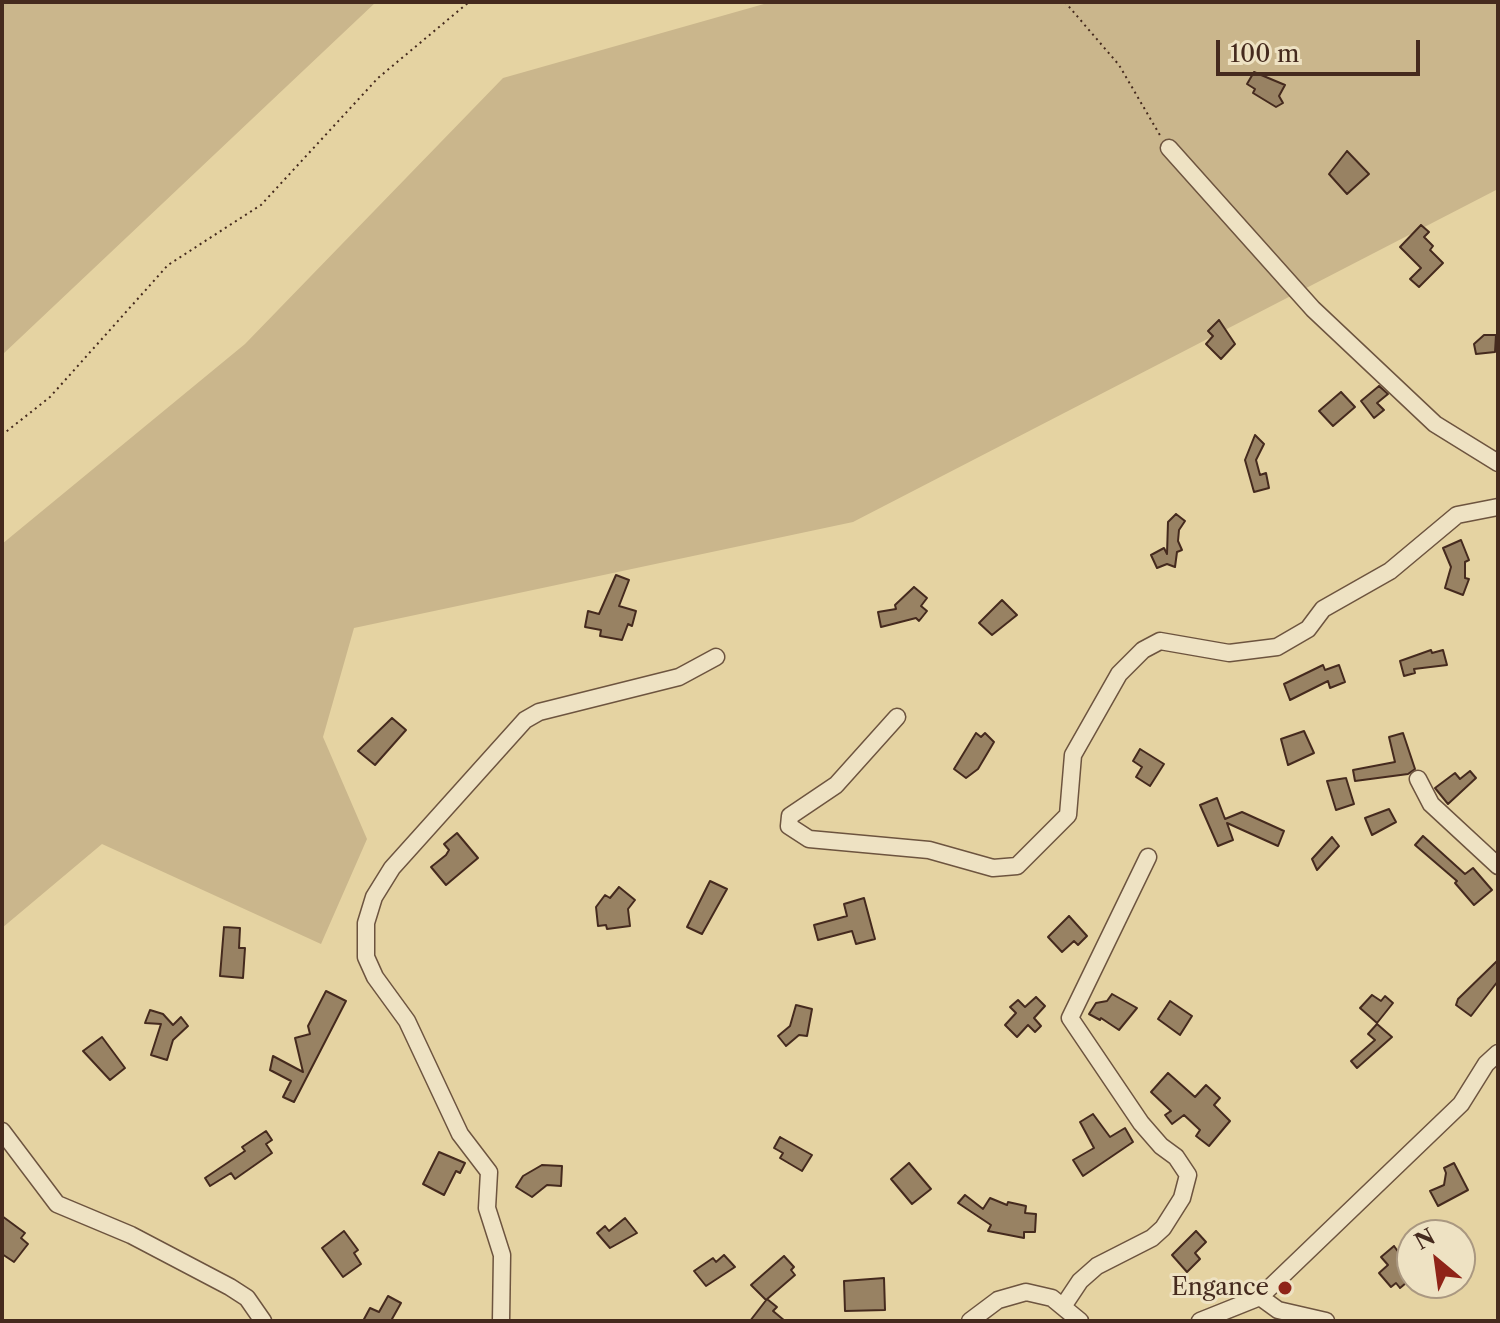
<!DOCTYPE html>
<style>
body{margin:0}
#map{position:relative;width:1500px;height:1323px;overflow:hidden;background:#e5d3a2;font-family:"Libre Caslon Text",serif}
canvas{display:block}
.frame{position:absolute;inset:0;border:4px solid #452a1e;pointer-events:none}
.north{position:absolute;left:1396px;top:1219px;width:80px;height:80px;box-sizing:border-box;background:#eee2c3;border:2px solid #aa9881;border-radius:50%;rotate:331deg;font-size:22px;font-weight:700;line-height:32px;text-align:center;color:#452a1e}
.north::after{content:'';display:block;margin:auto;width:28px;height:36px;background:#8f2418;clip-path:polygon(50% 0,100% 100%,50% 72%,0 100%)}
.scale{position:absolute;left:1216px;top:40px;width:204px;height:36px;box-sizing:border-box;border:4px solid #452a1e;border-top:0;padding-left:10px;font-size:24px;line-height:28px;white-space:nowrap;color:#452a1e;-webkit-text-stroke:6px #eee2c3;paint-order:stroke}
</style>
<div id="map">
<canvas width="1500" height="1323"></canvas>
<div class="frame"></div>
<div class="north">N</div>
<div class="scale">100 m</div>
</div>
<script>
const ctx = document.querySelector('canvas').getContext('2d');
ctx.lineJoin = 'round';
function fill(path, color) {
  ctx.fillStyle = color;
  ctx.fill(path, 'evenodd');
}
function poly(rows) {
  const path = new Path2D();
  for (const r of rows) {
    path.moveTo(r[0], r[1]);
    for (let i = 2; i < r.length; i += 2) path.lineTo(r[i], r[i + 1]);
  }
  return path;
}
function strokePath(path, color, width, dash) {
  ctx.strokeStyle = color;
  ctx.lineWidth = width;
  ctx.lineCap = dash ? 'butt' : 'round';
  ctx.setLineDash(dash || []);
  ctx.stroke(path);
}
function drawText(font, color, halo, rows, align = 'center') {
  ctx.font = font + ' "Libre Caslon Text",serif';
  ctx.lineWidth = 6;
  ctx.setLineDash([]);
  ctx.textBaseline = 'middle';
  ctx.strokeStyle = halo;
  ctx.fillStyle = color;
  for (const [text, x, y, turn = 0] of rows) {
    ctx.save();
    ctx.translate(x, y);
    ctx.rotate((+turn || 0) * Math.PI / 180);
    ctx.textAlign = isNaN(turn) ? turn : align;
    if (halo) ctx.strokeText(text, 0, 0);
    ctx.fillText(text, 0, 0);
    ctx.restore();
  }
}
const green = poly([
 [2,2,376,2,2,355],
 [771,2,1498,2,1498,189,853,522,354,628,323,737,367,839,321,944,102,844,2,928,2,544,245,344,503,78]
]);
const building = poly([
 [1254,72,1285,85,1279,96,1283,103,1276,107,1253,93,1255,89,1247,84,1254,72],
 [1347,151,1369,174,1347,194,1329,174,1347,151],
 [1421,225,1429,232,1424,237,1433,246,1430,250,1443,263,1419,287,1410,279,1421,268,1400,247,1421,225],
 [1219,320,1235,344,1221,359,1206,344,1213,336,1208,331,1219,320],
 [1484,335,1496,335,1495,352,1476,354,1474,344,1484,335],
 [1379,386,1388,394,1377,403,1384,410,1374,418,1361,401,1379,386],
 [1341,392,1355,407,1333,426,1319,411,1341,392],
 [1255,435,1264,444,1256,460,1260,475,1266,473,1269,488,1254,492,1245,460,1255,435],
 [1176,514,1185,521,1179,530,1178,541,1182,550,1177,552,1175,567,1167,564,1157,568,1151,555,1164,548,1167,554,1168,522,1176,514],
 [1461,540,1469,560,1465,562,1465,578,1469,579,1463,595,1445,588,1451,567,1443,548,1461,540],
 [616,575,629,580,619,606,636,611,632,626,628,624,622,640,600,636,601,630,585,627,588,611,599,614,616,575],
 [914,587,927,598,921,606,927,611,919,621,916,618,881,627,878,612,896,609,895,605,914,587],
 [1002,600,1017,615,992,635,979,623,1002,600],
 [1431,650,1432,653,1443,650,1447,665,1414,669,1415,673,1404,676,1400,661,1431,650],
 [1323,665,1325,670,1339,665,1345,682,1330,688,1328,681,1290,700,1284,684,1323,665],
 [392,718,406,730,375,765,358,751,392,718],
 [1304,731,1314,753,1288,765,1281,739,1304,731],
 [976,733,981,737,985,733,994,742,978,769,966,778,954,769,976,733],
 [1403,733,1415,769,1408,774,1355,781,1353,770,1395,762,1389,737,1403,733],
 [1140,749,1164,764,1150,786,1136,777,1142,767,1133,761,1140,749],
 [1470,771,1476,778,1448,804,1435,788,1455,773,1460,779,1470,771],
 [1346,778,1354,804,1336,810,1327,781,1346,778],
 [1217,798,1225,819,1242,812,1284,831,1278,846,1227,823,1233,840,1218,846,1200,805,1217,798],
 [1389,809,1396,822,1372,835,1365,818,1389,809],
 [457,833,478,858,446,885,431,867,446,855,449,850,444,844,457,833],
 [1423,836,1465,874,1473,868,1492,890,1474,905,1455,883,1457,881,1415,845,1423,836],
 [1332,837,1339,846,1317,870,1312,859,1332,837],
 [710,881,727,889,702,934,687,927,710,881],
 [619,887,635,900,628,909,630,926,607,929,606,925,598,926,596,907,605,895,610,898,619,887],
 [864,898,875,939,856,944,852,931,818,940,814,925,847,916,844,904,864,898],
 [1069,916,1087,936,1078,945,1074,941,1062,952,1048,937,1069,916],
 [224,927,240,928,239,948,245,948,243,978,220,976,224,927],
 [1498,960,1498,981,1471,1016,1456,1005,1458,999,1498,960],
 [326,991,346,1001,294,1102,283,1097,291,1081,270,1070,273,1056,303,1072,295,1038,310,1034,308,1026,326,991],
 [1112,994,1137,1008,1119,1030,1101,1018,1100,1020,1089,1014,1096,1003,1107,1001,1112,994],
 [1372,995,1381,1001,1385,996,1393,1003,1377,1023,1360,1008,1372,995],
 [1036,997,1045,1006,1034,1018,1041,1026,1035,1032,1028,1025,1017,1037,1005,1025,1016,1013,1010,1007,1018,1000,1025,1007,1036,997],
 [1170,1001,1192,1016,1180,1035,1158,1019,1170,1001],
 [796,1005,812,1009,807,1036,799,1035,786,1046,778,1036,790,1026,796,1005],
 [150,1010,163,1014,173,1025,181,1017,188,1026,173,1040,167,1060,151,1055,161,1024,145,1023,150,1010],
 [1377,1024,1392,1037,1357,1068,1351,1061,1375,1040,1368,1034,1377,1024],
 [102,1037,125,1068,110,1080,83,1051,102,1037],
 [1168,1073,1195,1097,1206,1085,1220,1098,1214,1105,1230,1121,1209,1146,1196,1136,1200,1130,1184,1115,1172,1124,1165,1115,1171,1111,1151,1092,1168,1073],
 [1093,1114,1110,1137,1125,1128,1133,1142,1083,1176,1073,1160,1094,1148,1080,1122,1093,1114],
 [266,1131,272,1140,266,1144,272,1153,235,1179,231,1173,210,1186,205,1178,245,1151,242,1147,266,1131],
 [780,1137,812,1155,802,1171,780,1158,783,1153,774,1148,780,1137],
 [439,1152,465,1163,460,1173,456,1171,444,1195,423,1184,439,1152],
 [909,1163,931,1189,912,1204,891,1179,909,1163],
 [1454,1163,1468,1190,1438,1206,1430,1191,1444,1185,1446,1173,1444,1168,1454,1163],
 [542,1165,562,1166,561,1186,547,1185,532,1197,516,1187,523,1176,542,1165],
 [965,1195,983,1209,990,1198,1007,1205,1008,1202,1026,1206,1025,1213,1036,1214,1035,1232,1024,1232,1024,1238,988,1231,991,1225,958,1203,965,1195],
 [2,1216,25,1233,21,1238,28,1244,14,1262,2,1254,2,1216],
 [625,1218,637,1233,610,1248,597,1233,605,1226,609,1231,625,1218],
 [344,1231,358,1250,354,1253,361,1264,343,1277,322,1248,344,1231],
 [1196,1231,1206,1242,1195,1253,1200,1259,1187,1272,1172,1255,1196,1231],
 [1394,1246,1412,1271,1412,1278,1400,1288,1396,1283,1391,1287,1379,1273,1388,1265,1381,1257,1394,1246],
 [724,1255,735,1267,706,1286,694,1271,713,1258,716,1262,724,1255],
 [784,1256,794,1267,791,1270,795,1275,766,1300,751,1285,784,1256],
 [884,1278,885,1310,845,1311,844,1281,884,1278],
 [388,1296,401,1303,392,1319,395,1321,363,1321,370,1308,379,1312,388,1296],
 [767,1299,777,1307,773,1311,785,1321,750,1321,767,1299]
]);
const path = poly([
 [1065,2,1119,65,1161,137],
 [2,435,50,397,168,265,261,205,378,78,469,2]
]);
const minor = poly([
 [1169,148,1313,309,1435,424,1498,463],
 [897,717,836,785,790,816,789,826,809,839,929,850,993,868,1017,866,1068,815,1073,755,1119,674,1143,650,1160,641,1229,653,1277,647,1308,629,1323,609,1390,571,1457,515,1498,507],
 [1418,779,1431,804,1498,866],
 [2,1131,57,1204,131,1235,230,1287,247,1298,263,1321],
 [1260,1297,1278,1310,1326,1321],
 [1064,1305,1080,1281,1097,1266,1152,1238,1163,1228,1182,1198,1188,1175,1176,1157,1161,1146,1141,1123,1070,1018,1148,857],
 [501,1321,502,1255,487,1208,489,1172,460,1134,407,1021,375,977,366,957,366,923,374,897,392,868,525,720,539,712,679,677,716,657],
 [970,1321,998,1300,1026,1292,1052,1298,1080,1321],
 [1200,1321,1260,1297,1461,1104,1486,1064,1498,1053]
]);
const markers = [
 [1285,1288,8,"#8f2418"]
];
const poiNames = [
 ["Engance",1269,1288]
];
fill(green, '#cab68c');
fill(building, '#988263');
strokePath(building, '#452a1e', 2);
strokePath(minor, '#6d543f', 19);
strokePath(path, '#452a1e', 2, [2, 4]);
strokePath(minor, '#eee2c3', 16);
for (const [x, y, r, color] of markers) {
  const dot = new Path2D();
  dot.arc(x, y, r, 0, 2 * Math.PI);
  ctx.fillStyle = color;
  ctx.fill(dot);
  strokePath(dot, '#eee2c3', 3);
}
drawText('24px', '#452a1e', '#eee2c3', poiNames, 'right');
</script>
